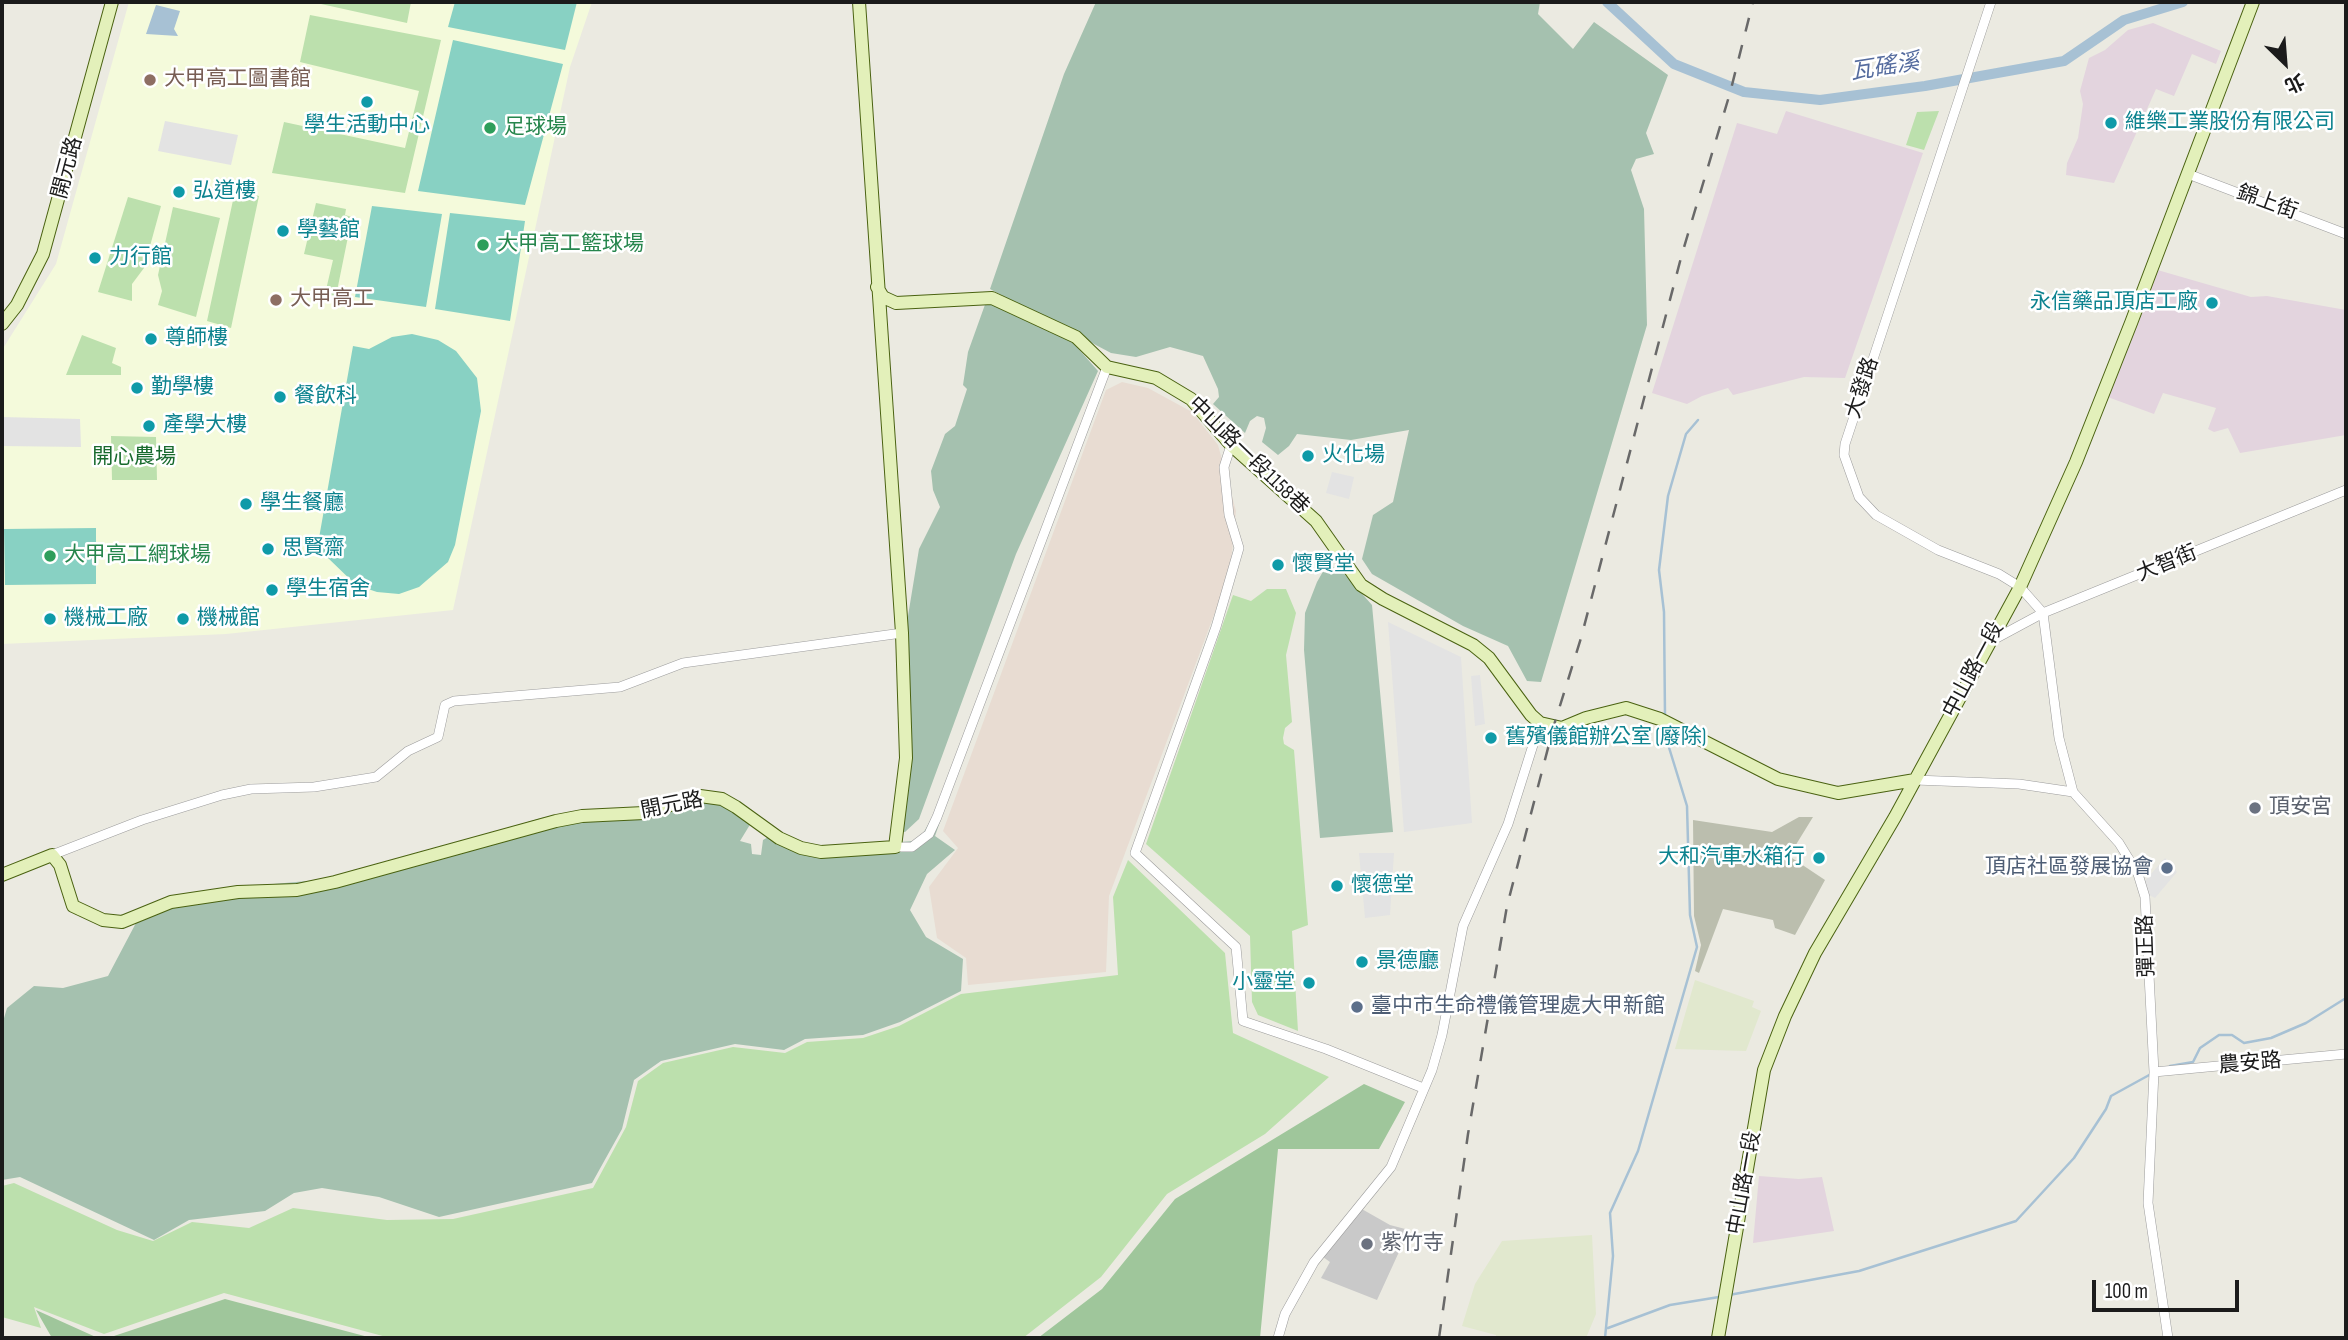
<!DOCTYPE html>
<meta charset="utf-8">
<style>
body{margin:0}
#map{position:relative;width:2348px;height:1340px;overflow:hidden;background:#ebeae1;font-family:"Sofia Sans Condensed","Noto Sans TC",sans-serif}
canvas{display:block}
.frame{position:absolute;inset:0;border:4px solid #1b1b1b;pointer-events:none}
.north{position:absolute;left:2250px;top:28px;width:70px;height:70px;-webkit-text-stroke:5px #fff;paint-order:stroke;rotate:155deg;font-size:19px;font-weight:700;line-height:28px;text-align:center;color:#1b1b1b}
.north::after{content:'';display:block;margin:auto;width:24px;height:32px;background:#1b1b1b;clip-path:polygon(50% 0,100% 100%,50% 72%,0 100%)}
.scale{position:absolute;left:2092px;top:1280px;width:147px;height:32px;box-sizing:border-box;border:4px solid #1b1b1b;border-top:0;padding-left:9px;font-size:21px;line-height:24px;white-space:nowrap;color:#1b1b1b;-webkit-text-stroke:5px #fff;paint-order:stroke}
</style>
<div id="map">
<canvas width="2348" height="1340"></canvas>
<div class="frame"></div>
<div class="north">北</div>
<div class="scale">100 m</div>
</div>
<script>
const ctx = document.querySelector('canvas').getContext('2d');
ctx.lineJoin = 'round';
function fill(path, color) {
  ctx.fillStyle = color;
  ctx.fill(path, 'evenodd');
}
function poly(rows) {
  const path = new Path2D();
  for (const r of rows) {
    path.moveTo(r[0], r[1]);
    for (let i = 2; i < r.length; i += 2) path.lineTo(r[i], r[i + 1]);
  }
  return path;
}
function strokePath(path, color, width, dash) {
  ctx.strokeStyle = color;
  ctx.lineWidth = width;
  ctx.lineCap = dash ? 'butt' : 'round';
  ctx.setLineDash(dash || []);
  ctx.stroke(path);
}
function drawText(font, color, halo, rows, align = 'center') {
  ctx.font = font + ' "Sofia Sans Condensed","Noto Sans TC",sans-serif';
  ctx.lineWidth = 5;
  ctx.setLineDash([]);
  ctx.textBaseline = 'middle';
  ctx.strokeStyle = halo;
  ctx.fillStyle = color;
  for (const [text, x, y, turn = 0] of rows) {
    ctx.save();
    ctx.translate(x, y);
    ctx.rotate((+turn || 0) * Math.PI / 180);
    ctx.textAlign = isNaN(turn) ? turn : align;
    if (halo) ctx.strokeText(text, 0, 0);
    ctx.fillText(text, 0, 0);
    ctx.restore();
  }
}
const industrial = poly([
 [2153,23,2221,51,2216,64,2192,54,2174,96,2156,89,2114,183,2066,175,2067,163,2078,138,2083,104,2080,91,2089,58,2105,50,2128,30],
 [1786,111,1923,153,1845,378,1804,377,1733,395,1728,388,1702,396,1687,404,1652,393,1737,123,1777,134],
 [2154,269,2251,297,2267,296,2346,310,2346,435,2240,453,2228,428,2214,432,2208,429,2216,408,2163,393,2154,414,2105,396],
 [1759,1176,1799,1179,1822,1177,1834,1231,1753,1243]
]);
const education = poly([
 [129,2,592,2,570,67,453,610,226,634,2,644,2,350,56,264]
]);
const religious = poly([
 [1360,1208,1390,1225,1409,1230,1377,1300,1321,1278,1330,1262,1323,1257]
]);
const military = poly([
 [1122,382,1148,388,1192,412,1218,445,1236,511,1230,572,1109,896,1106,972,968,985,966,958,937,938,929,887,958,848,943,831,1106,390]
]);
const construction = poly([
 [1799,817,1813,817,1789,856,1825,880,1795,935,1775,928,1773,920,1723,909,1699,973,1695,971,1701,945,1694,916,1693,820,1772,832]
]);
const farmland = poly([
 [1695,980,1754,1001,1752,1007,1761,1011,1746,1051,1675,1049],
 [1592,1235,1596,1314,1586,1338,1496,1338,1496,1335,1462,1326,1475,1284,1502,1241]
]);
const grass = poly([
 [312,2,411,2,407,23],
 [310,15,441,40,405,193,272,173,284,122,405,148,419,91,300,62],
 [1939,111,1924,150,1906,145,1917,112],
 [235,191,259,196,231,328,207,321],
 [128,197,161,206,144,268,132,284,132,301,98,292],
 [316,203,346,209,345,215,352,217,336,296,325,294,333,260,304,254],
 [173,207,220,218,196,317,158,305,162,291,158,275],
 [82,335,116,348,112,363,121,367,121,375,66,375],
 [111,436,156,437,157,480,112,480],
 [1267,589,1286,589,1296,613,1286,655,1292,722,1285,728,1283,738,1284,744,1294,750,1308,925,1292,931,1298,1031,1258,1015,1252,1002,1250,936,1146,844,1233,595,1251,601],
 [1128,860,1225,953,1233,1033,1329,1077,1265,1134,1167,1194,1101,1277,1023,1338,390,1338,224,1293,104,1334,34,1307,41,1328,2,1317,2,1186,14,1183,117,1230,153,1241,192,1222,249,1228,293,1208,387,1220,453,1219,593,1188,626,1127,638,1081,663,1063,733,1047,785,1053,807,1042,863,1038,899,1026,961,994,1118,975,1113,897]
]);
const forest = poly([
 [1364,1084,1405,1102,1379,1149,1278,1149,1260,1338,1038,1338,1102,1289,1175,1199],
 [225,1299,372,1338,108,1338],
 [36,1310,98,1338,52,1338]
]);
const cemetery = poly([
 [1096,2,1540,2,1538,14,1573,49,1594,22,1668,75,1646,133,1654,154,1636,159,1631,170,1644,209,1647,325,1541,682,1527,681,1508,646,1463,626,1372,574,1362,559,1373,515,1393,502,1409,430,1351,440,1297,434,1289,446,1278,455,1262,442,1266,428,1264,418,1257,416,1250,421,1245,433,1213,404,1219,397,1218,389,1203,356,1170,347,1136,357,1111,353,990,289,1064,74],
 [987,299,1069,338,1098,371,1016,554,919,819,905,832,896,831,908,616,919,549,940,507,933,490,931,471,945,434,955,426,967,389,963,385,968,352],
 [1332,567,1340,569,1372,605,1393,832,1320,838,1304,650,1305,613,1317,582,1325,568],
 [968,742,935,836,955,850,927,874,910,910,926,937,963,959,961,991,900,1022,863,1035,805,1039,784,1050,735,1044,661,1061,634,1080,622,1129,592,1183,439,1217,379,1197,322,1188,294,1193,265,1211,189,1220,154,1240,20,1177,2,1180,2,1025,7,1008,34,986,63,988,108,976,137,921,217,889,341,878,541,818,571,812,638,813,689,798,724,806,751,823,740,841,751,844,752,854,761,855,763,840,772,835,800,849,913,841,921,837,946,793]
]);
const pitch = poly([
 [455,2,577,2,565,50,448,27],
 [453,40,563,64,525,205,418,191],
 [372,206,442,214,426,307,355,297],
 [450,213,525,221,510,321,435,309],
 [412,334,438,340,456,351,477,378,481,411,455,545,448,562,419,587,399,594,377,592,356,585,328,558,316,555,353,346,369,349,392,337],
 [96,528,96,584,5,585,4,529]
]);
const parking = poly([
 [165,121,238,135,231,165,158,151],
 [2,417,80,419,81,447,2,446],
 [1332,472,1354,477,1349,499,1326,493],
 [1388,622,1461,657,1472,823,1404,832],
 [1480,675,1485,724,1475,726,1471,676],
 [1359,853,1394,853,1390,915,1365,918],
 [2165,858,2177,872,2155,898,2149,895,2143,883]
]);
const water = poly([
 [156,5,180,11,174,29,178,36,146,34]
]);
const stream = poly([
 [1665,717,1664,612,1659,570,1668,496,1686,434,1698,420],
 [2170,1066,2193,1062,2200,1048,2219,1035,2232,1035,2244,1043,2271,1038,2306,1023,2346,998],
 [1729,1295,1859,1271,2016,1221,2074,1158,2106,1109,2111,1096,2151,1074],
 [1608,1328,1670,1305,1719,1297],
 [1605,1338,1613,1256,1610,1213,1638,1151,1697,947,1690,915,1687,806,1667,741,1666,727]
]);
const canal = poly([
 [1607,2,1674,64,1744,92,1820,100,1925,86,2064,61,2124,20,2183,2]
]);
const street = poly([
 [1991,2,1845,444,1844,455,1859,497,1876,515,1938,550,1999,574,2020,587,2043,613,2059,738,2073,792,2119,843,2138,874,2145,897,2154,1072,2148,1203,2168,1338],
 [2188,174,2346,234],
 [1231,445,1224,467,1229,515,1239,548,1216,627,1135,853,1236,947,1243,1021,1326,1049,1423,1088],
 [1991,641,2043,613,2346,490],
 [1915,780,2019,784,2073,792],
 [895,847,912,847,929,834,937,817,1107,367],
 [52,855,142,820,222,795,251,789,314,787,376,777,408,751,438,737,445,705,454,701,620,687,683,663,902,633],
 [2154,1072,2346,1054],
 [1278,1338,1285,1314,1314,1262,1391,1167,1432,1070,1442,1035,1463,926,1508,824,1540,723]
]);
const secondary = poly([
 [877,287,883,297,896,303,992,298,1076,337,1107,367,1156,378,1191,399,1231,445,1316,521,1361,585,1383,599,1473,645,1489,658,1531,715,1540,723,1562,728,1586,718,1626,708,1660,719,1778,779,1838,793,1915,780],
 [2,324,17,305,43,254,112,2],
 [2,875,52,855,60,865,73,906,103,920,122,922,171,902,238,892,297,890,335,882,556,821,582,816,644,813,700,796,722,799,736,807,779,838,801,848,821,852,895,847,906,758,902,633,859,2],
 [1718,1338,1764,1070,1785,1016,1815,953,1895,817,2020,587,2076,462,2131,323,2253,2]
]);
const rail = poly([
 [1439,1338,1468,1134,1507,906,1554,725,1581,638,1682,254,1730,93,1753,2]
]);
const markers = [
 [150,80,7,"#8d6e63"],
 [367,102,7,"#0f9aa8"],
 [2111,123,7,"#0f9aa8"],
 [490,128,7,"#2e9e5b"],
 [179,192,7,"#0f9aa8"],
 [283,231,7,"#0f9aa8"],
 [483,245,7,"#2e9e5b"],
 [95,258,7,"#0f9aa8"],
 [276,300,7,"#8d6e63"],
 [2212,303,7,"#0f9aa8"],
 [151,339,7,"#0f9aa8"],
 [137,388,7,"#0f9aa8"],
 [280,397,7,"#0f9aa8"],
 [149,426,7,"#0f9aa8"],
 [1308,456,7,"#0f9aa8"],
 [246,504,7,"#0f9aa8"],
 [268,549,7,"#0f9aa8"],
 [50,556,7,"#2e9e5b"],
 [1278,565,7,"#0f9aa8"],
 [272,590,7,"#0f9aa8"],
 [50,619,7,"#0f9aa8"],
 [183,619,7,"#0f9aa8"],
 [1491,738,7,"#0f9aa8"],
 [2255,808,7,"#6b7280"],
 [1819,858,7,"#0f9aa8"],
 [2167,868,7,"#5c6f8a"],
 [1337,886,7,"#0f9aa8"],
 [1362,962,7,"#0f9aa8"],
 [1309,983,7,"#0f9aa8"],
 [1357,1007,7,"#5c6f8a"],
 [1367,1244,7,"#6b7280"]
];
const educationNames = [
 ["大甲高工圖書館",164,80],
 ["大甲高工",290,300]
];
const cultureNames = [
 ["維樂工業股份有限公司",2125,123],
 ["學生活動中心",367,126,"center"],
 ["弘道樓",193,192],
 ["學藝館",297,231],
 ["力行館",109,258],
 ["永信藥品頂店工廠",2198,303,"right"],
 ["尊師樓",165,339],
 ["勤學樓",151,388],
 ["餐飲科",294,397],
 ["產學大樓",163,426],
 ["火化場",1322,456],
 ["學生餐廳",260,504],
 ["思賢齋",282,549],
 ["懷賢堂",1292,565],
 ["學生宿舍",286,590],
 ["機械工廠",64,619],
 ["機械館",197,619],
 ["舊殯儀館辦公室 (廢除)",1505,738],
 ["大和汽車水箱行",1805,858,"right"],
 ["懷德堂",1351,886],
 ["景德廳",1376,962],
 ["小靈堂",1295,983,"right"]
];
const leisureNames = [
 ["足球場",504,128],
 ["大甲高工籃球場",497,245],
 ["大甲高工網球場",64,556]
];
const streetNames = [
 ["開元路",68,168,-75],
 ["錦上街",2267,203,20],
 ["大發路",1863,388,-72],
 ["中山路一段1158巷",1248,456,44],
 ["大智街",2167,564,-22],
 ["中山路一段",1974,670,-62],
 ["開元路",672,806,-11],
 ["彈正路",2147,946,-92],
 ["農安路",2250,1064,-5],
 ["中山路一段",1745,1183,-80]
];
const parkNames = [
 ["開心農場",134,458]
];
const worshipNames = [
 ["頂安宮",2269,808],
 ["紫竹寺",1381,1244]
];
const serviceNames = [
 ["頂店社區發展協會",2153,868],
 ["臺中市生命禮儀管理處大甲新館",1371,1007,"left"]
];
const waterNames = [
 ["瓦磘溪",1885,68,-9]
];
fill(industrial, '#e3d4de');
fill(education, '#f4fadb');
fill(religious, '#c9c9c9');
fill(military, '#e8dcd2');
fill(construction, '#bbbeae');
fill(farmland, '#e1e8ce');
fill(grass, '#bce0ad');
fill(forest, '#9fc69b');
fill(cemetery, '#a5c1af');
fill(pitch, '#88d1c3');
fill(parking, '#e3e3e3');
fill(water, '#a7c1d4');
strokePath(stream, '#a7c1d4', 2.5);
strokePath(canal, '#a7c1d4', 10);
strokePath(street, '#9c9c9c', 10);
strokePath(secondary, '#4a6211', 14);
strokePath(street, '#fff', 9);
strokePath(secondary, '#e3f0ba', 12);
strokePath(rail, '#696969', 2.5, [14, 14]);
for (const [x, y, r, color] of markers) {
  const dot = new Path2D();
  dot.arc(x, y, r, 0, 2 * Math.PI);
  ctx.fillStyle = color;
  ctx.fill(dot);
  strokePath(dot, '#fff', 2.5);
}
drawText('21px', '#785e54', '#fff', educationNames, 'left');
drawText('21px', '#0d838f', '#fff', cultureNames, 'left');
drawText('21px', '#27864d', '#fff', leisureNames, 'left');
drawText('21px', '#1b1b1b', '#fff', streetNames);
drawText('21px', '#186a2e', '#fff', parkNames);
drawText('21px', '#5b616d', '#fff', worshipNames, 'left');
drawText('21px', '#4e5e75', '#fff', serviceNames, 'right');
drawText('italic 23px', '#546b9e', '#fff', waterNames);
</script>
